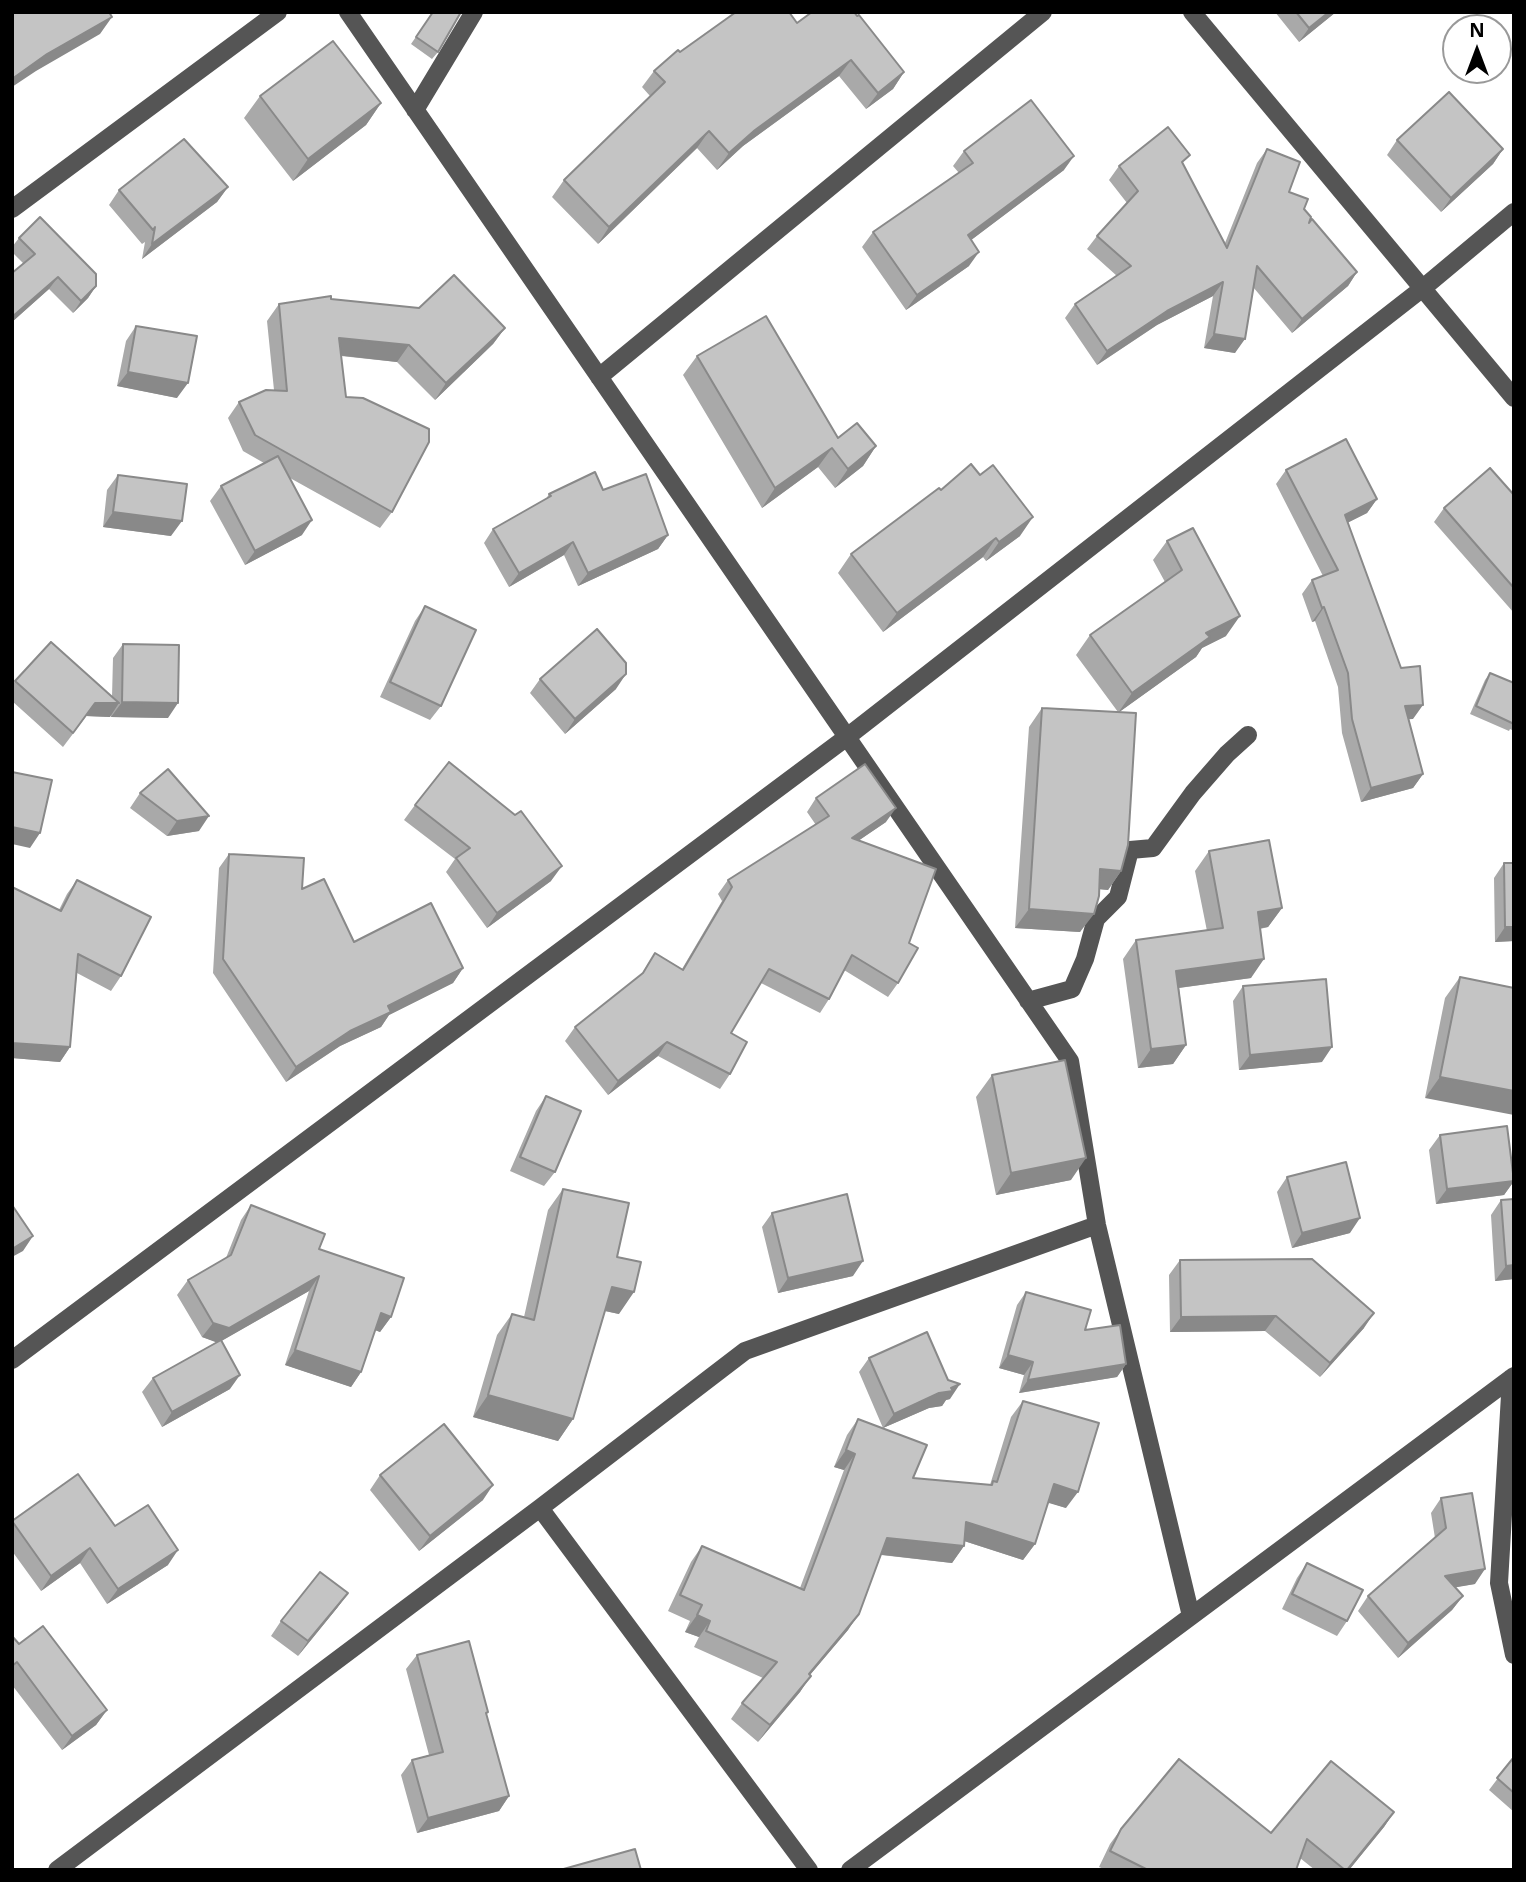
<!DOCTYPE html>
<style>
body{margin:0}
#map{position:relative;width:1526px;height:1882px;overflow:hidden;background:#fff;font-family:"Noto Sans",sans-serif}
canvas{display:block}
.frame{position:absolute;inset:0;border:14px solid #000;pointer-events:none}
.north{position:absolute;left:1442px;top:14px;width:70px;height:70px;box-sizing:border-box;background:#fff;border:2px solid #999;border-radius:50%;rotate:0deg;font-size:19px;font-weight:700;line-height:28px;text-align:center;color:#000}
.north::after{content:'';display:block;margin:auto;width:24px;height:32px;background:#000;clip-path:polygon(50% 0,100% 100%,50% 72%,0 100%)}
</style>
<div id="map">
<canvas width="1526" height="1882"></canvas>
<div class="frame"></div>
<div class="north">N</div>
</div>
<script>
const ctx = document.querySelector('canvas').getContext('2d');
ctx.lineJoin = 'round';
function poly(rows) {
  const path = new Path2D();
  for (const r of rows) {
    path.moveTo(r[0], r[1]);
    for (let i = 2; i < r.length; i += 2) path.lineTo(r[i], r[i + 1]);
  }
  return path;
}
function strokePath(path, color, width, dash) {
  ctx.strokeStyle = color;
  ctx.lineWidth = width;
  ctx.lineCap = dash ? 'butt' : 'round';
  ctx.setLineDash(dash || []);
  ctx.stroke(path);
}
function fill(path, color) {
  ctx.fillStyle = color;
  ctx.fill(path, 'evenodd');
}
const minor = poly([
 [348,12,1070,1061,1097,1225,1191,1616],
 [1192,12,1514,398],
 [415,110,474,12],
 [12,209,278,12],
 [599,377,1043,12],
 [1028,1001,1072,989,1085,959,1096,919,1118,897,1130,850,1153,848,1193,793,1227,754,1248,735],
 [12,1360,847,737,1423,288,1514,212],
 [1511,1378,1499,1583,1514,1655],
 [540,1508,809,1870],
 [57,1870,540,1508,745,1351,1097,1225],
 [850,1870,1514,1376]
]);
const wall = poly([
 [433,12,438,52,432,59,411,44],
 [1275,12,1336,12,1299,42],
 [797,23,904,72,893,89,866,109,839,76,743,146,717,170,697,148,598,244,552,197,564,180,650,96,642,87,654,71,680,52],
 [260,96,381,103,366,125,293,181,244,118],
 [1397,140,1503,149,1493,164,1441,212,1387,155],
 [1267,149,1289,192,1304,209,1309,223,1357,272,1348,286,1292,333,1253,287,1235,353,1204,348,1213,296,1157,325,1097,365,1065,318,1075,304,1117,276,1087,249,1097,236,1127,203,1109,180,1119,166,1183,165,1225,243,1257,163],
 [964,151,1064,170,971,240,969,266,906,310,862,247,873,232,959,173,953,166],
 [228,187,217,202,142,259,145,242,142,244,109,205,119,190],
 [19,238,96,286,88,298,73,313,49,289,12,322,12,273,24,264,12,252,12,247],
 [331,299,505,328,493,344,435,400,397,362,341,356,346,397,392,512,380,528,290,478,302,535,245,565,210,501,221,486,264,463,243,451,228,418,239,402,274,390,267,321,279,304],
 [136,326,177,398,117,386,126,341],
 [697,356,838,438,876,446,863,466,835,488,818,467,762,508,683,375],
 [1286,470,1377,499,1367,513,1347,523,1413,719,1408,719,1423,774,1413,788,1361,802,1342,733,1338,687,1315,621,1312,622,1302,594,1312,580,1323,576,1276,484],
 [118,475,171,536,103,527,107,490],
 [603,490,668,535,658,549,578,586,564,555,509,587,484,543,493,529,546,499,549,494],
 [941,490,1020,536,986,561,983,557,883,632,838,573,851,554],
 [1514,495,1514,613,1434,522,1444,508],
 [1167,541,1226,636,1202,648,1196,657,1119,712,1121,871,1108,890,1099,889,1080,932,1015,928,1029,727,1042,708,1118,712,1076,655,1090,635,1165,582,1153,560],
 [425,606,441,706,430,720,380,697,415,621],
 [123,644,168,718,111,717,111,714,110,717,86,716,63,747,12,701,12,686,15,681,112,697,113,658],
 [1490,673,1514,683,1514,731,1510,729,1509,731,1470,714,1485,680],
 [540,679,616,689,565,734,530,693],
 [140,793,199,831,167,836,130,808],
 [816,798,886,822,859,840,909,943,898,983,888,997,844,970,829,999,820,1013,761,983,731,1033,730,1074,720,1089,658,1056,608,1095,565,1041,575,1027,641,975,655,953,682,969,722,901,718,894,728,880,816,825,807,812],
 [415,805,551,881,487,928,446,872,455,859,404,820],
 [1209,851,1282,908,1268,927,1260,929,1251,978,1179,988,1186,1045,1173,1064,1138,1068,1123,959,1136,940,1207,931,1195,871],
 [229,854,302,889,354,942,463,968,453,983,389,1015,381,1027,340,1046,286,1082,213,973,219,868],
 [1504,863,1514,941,1495,942,1494,878],
 [77,880,121,976,111,991,77,973,70,1047,60,1062,12,1058,12,887,59,910,67,894],
 [1460,977,1514,988,1425,1098,1445,998],
 [1243,986,1322,1062,1239,1070,1233,1001],
 [992,1075,1071,1180,996,1195,976,1097],
 [546,1096,555,1172,544,1186,510,1171,536,1111],
 [1440,1135,1514,1177,1514,1181,1504,1195,1436,1204,1429,1150],
 [1287,1177,1350,1233,1292,1248,1277,1192],
 [563,1189,619,1314,605,1311,573,1419,558,1441,473,1417,497,1335,512,1314,524,1317,548,1210],
 [1501,1200,1514,1279,1495,1281,1491,1215],
 [251,1205,319,1249,391,1317,380,1332,375,1330,361,1372,351,1387,285,1365,309,1291,221,1341,230,1389,162,1427,142,1392,153,1378,217,1342,202,1337,177,1295,188,1280,226,1258,241,1220],
 [772,1213,853,1276,778,1293,762,1227],
 [1180,1260,1364,1328,1320,1377,1265,1331,1170,1332,1169,1275],
 [1026,1292,1085,1330,1126,1364,1117,1377,1019,1393,1024,1375,999,1368,1017,1305],
 [869,1358,950,1399,946,1400,942,1406,929,1408,883,1428,859,1372],
 [1023,1401,1066,1508,1048,1502,1035,1544,1023,1560,964,1541,964,1546,952,1563,881,1555,848,1630,810,1675,800,1692,758,1742,731,1719,742,1703,763,1678,694,1647,699,1637,685,1632,690,1621,668,1611,691,1562,702,1546,800,1588,844,1470,834,1467,847,1435,858,1419,913,1478,990,1485,1011,1417],
 [380,1475,483,1500,419,1551,370,1490],
 [1441,1498,1475,1584,1455,1587,1463,1596,1452,1610,1398,1658,1358,1611,1368,1596,1435,1538,1431,1513],
 [12,1521,115,1526,168,1565,107,1604,80,1563,41,1591,12,1551],
 [1307,1563,1347,1621,1337,1636,1282,1609,1297,1578],
 [348,1593,337,1608,298,1656,271,1636,281,1621],
 [12,1636,19,1644,107,1710,96,1725,62,1750,12,1685],
 [417,1655,488,1712,486,1715,509,1796,499,1811,417,1833,401,1775,412,1760,429,1755,406,1669],
 [1514,1757,1514,1812,1489,1790],
 [1394,1812,1384,1827,1349,1870,1315,1870,1300,1858,1296,1870,1106,1870,1099,1867,1110,1844,1121,1829,1271,1833]
]);
const shadedWall = poly([
 [1329,12,1336,12,1299,42,1309,28],
 [112,17,100,34,36,71,12,87,12,79,47,54],
 [851,60,839,76,743,146,717,170,729,153,755,130],
 [904,72,893,89,866,109,878,93],
 [381,103,366,125,293,181,308,159],
 [709,131,697,148,598,244,609,227],
 [1503,149,1493,164,1441,212,1451,198],
 [1074,156,1064,170,958,250,968,235],
 [228,187,217,202,142,259,152,244],
 [979,252,969,266,906,310,917,295],
 [1357,272,1348,286,1292,333,1302,319],
 [58,277,49,289,12,322,12,317],
 [1223,282,1213,296,1157,325,1097,365,1107,351,1167,311],
 [96,286,88,298,73,313,81,301],
 [505,328,493,344,435,400,446,383],
 [1214,334,1245,339,1235,353,1204,348],
 [339,338,409,345,397,362,327,354],
 [128,372,188,383,177,398,117,386],
 [876,446,863,466,835,488,848,469],
 [832,448,818,467,762,508,775,488],
 [1377,499,1367,513,1335,529,1345,515],
 [113,512,182,521,171,536,103,527],
 [1033,517,1020,536,986,561,999,542],
 [312,520,302,535,245,565,255,551],
 [668,535,658,549,578,586,588,573],
 [996,538,983,557,883,632,897,613],
 [573,542,564,555,509,587,519,573],
 [1324,607,1315,621,1312,622,1322,608],
 [1240,616,1226,636,1202,648,1196,657,1118,713,1132,693,1206,633],
 [626,674,616,689,565,734,575,719],
 [122,702,178,703,168,718,111,717],
 [95,703,119,703,110,717,86,716,63,747],
 [1423,705,1413,719,1395,720,1405,706],
 [1423,774,1413,788,1361,802,1371,788],
 [896,808,886,822,842,852,852,838],
 [209,816,199,831,167,836,177,821],
 [12,827,40,833,30,848,12,844],
 [562,866,551,881,487,928,497,913],
 [1100,869,1121,871,1108,890,1087,888],
 [1282,908,1268,927,1244,931,1258,912],
 [1029,909,1094,914,1080,932,1015,928],
 [1505,927,1514,927,1514,941,1495,942],
 [1264,959,1251,978,1163,990,1176,971],
 [463,968,453,983,389,1015,381,1027,340,1046,286,1082,296,1067,388,1006],
 [667,1042,658,1056,608,1095,618,1081],
 [12,1043,70,1047,60,1062,12,1058],
 [1186,1045,1173,1064,1138,1068,1151,1049],
 [1332,1047,1322,1062,1239,1070,1250,1055],
 [1440,1077,1514,1091,1514,1115,1425,1098],
 [1086,1158,1071,1180,996,1195,1011,1173],
 [1514,1181,1504,1195,1436,1204,1447,1189],
 [1360,1218,1350,1233,1292,1248,1302,1233],
 [33,1236,23,1251,12,1257,12,1249],
 [863,1261,853,1276,778,1293,788,1278],
 [1514,1265,1514,1279,1495,1281,1506,1266],
 [319,1276,309,1291,218,1343,202,1337,213,1323],
 [612,1287,634,1292,619,1314,596,1309],
 [381,1313,391,1317,380,1332,370,1328],
 [1374,1313,1364,1328,1320,1377,1330,1363],
 [1276,1316,1265,1331,1170,1332,1181,1317],
 [295,1350,361,1372,351,1387,285,1365],
 [1008,1355,1033,1362,1024,1375,999,1368],
 [1126,1364,1117,1377,1019,1393,1028,1380],
 [240,1375,230,1389,162,1427,172,1412],
 [960,1384,950,1399,946,1400,942,1406,929,1408,883,1428,894,1414],
 [488,1395,573,1419,558,1441,473,1417],
 [846,1450,855,1454,844,1470,834,1467],
 [1054,1484,1078,1492,1066,1508,1042,1501],
 [493,1485,483,1500,419,1551,430,1536],
 [966,1522,1035,1544,1023,1560,955,1538],
 [887,1538,964,1546,952,1563,875,1554],
 [90,1548,80,1563,41,1591,51,1576],
 [178,1550,168,1565,107,1604,118,1589],
 [1485,1569,1475,1584,1435,1591,1445,1576],
 [348,1593,337,1608,298,1656,308,1641],
 [1463,1596,1452,1610,1398,1658,1408,1643],
 [859,1614,848,1630,797,1690,809,1674],
 [697,1615,710,1621,699,1637,685,1632],
 [811,1676,800,1692,758,1742,770,1725],
 [107,1710,96,1725,62,1750,72,1736],
 [509,1796,499,1811,417,1833,428,1818],
 [1394,1812,1384,1827,1349,1870,1347,1870]
]);
const building = poly([
 [12,12,109,12,112,17,47,54,12,79,12,12],
 [433,12,461,12,438,52,416,37,433,12],
 [736,12,789,12,797,23,812,12,854,12,857,16,859,15,904,72,878,93,851,60,755,130,729,153,709,131,609,227,564,180,665,82,654,71,678,50,680,52,736,12],
 [1296,12,1329,12,1309,28,1296,12],
 [333,41,381,103,308,159,260,96,333,41],
 [1449,92,1503,149,1451,198,1397,140,1449,92],
 [1031,100,1074,156,968,235,979,252,917,295,873,232,973,163,964,151,1031,100],
 [1168,127,1190,155,1182,162,1227,248,1267,149,1300,162,1289,192,1308,199,1304,209,1311,217,1309,223,1312,219,1357,272,1302,319,1257,266,1245,339,1214,334,1223,282,1167,311,1107,351,1075,304,1131,266,1097,236,1138,191,1119,166,1168,127],
 [184,139,228,187,152,244,155,227,153,230,119,190,184,139],
 [40,217,96,274,96,286,81,301,58,277,12,317,12,273,35,254,19,238,40,217],
 [454,275,505,328,446,383,409,345,339,338,346,397,363,398,429,429,429,442,392,512,255,435,239,402,266,390,287,391,279,304,331,296,331,299,419,308,454,275],
 [766,316,838,438,857,423,876,446,848,469,832,448,775,488,697,356,766,316],
 [136,326,197,336,188,383,128,372,136,326],
 [1346,439,1377,499,1345,515,1401,668,1420,666,1423,705,1405,706,1423,774,1371,788,1352,719,1348,673,1324,607,1322,608,1312,580,1338,570,1286,470,1346,439],
 [278,456,312,520,255,551,221,486,278,456],
 [971,464,980,475,993,465,1033,517,999,542,996,538,897,613,851,554,939,488,941,490,971,464],
 [1490,468,1514,495,1514,588,1444,508,1490,468],
 [595,472,603,490,646,474,668,535,588,573,573,542,519,573,493,529,551,496,549,494,595,472],
 [118,475,187,484,182,521,113,512,118,475],
 [1193,528,1240,616,1206,633,1210,637,1132,693,1090,635,1182,570,1167,541,1193,528],
 [425,606,476,630,441,706,390,682,425,606],
 [597,629,626,663,626,674,575,719,540,679,597,629],
 [51,642,119,703,95,703,73,733,15,681,51,642],
 [123,644,179,645,178,703,122,702,123,644],
 [1490,673,1514,683,1514,724,1476,706,1490,673],
 [1042,708,1136,713,1128,845,1121,871,1100,869,1099,896,1094,914,1029,909,1042,708],
 [449,762,515,815,521,811,562,866,497,913,456,858,470,848,415,805,449,762],
 [865,764,896,808,852,838,936,869,909,943,918,948,898,983,852,955,829,999,769,969,731,1033,747,1042,730,1074,667,1042,618,1081,575,1027,643,973,655,953,683,970,732,887,728,880,829,816,816,798,865,764],
 [168,769,209,816,177,821,140,793,168,769],
 [12,772,52,780,40,833,12,827,12,772],
 [1269,840,1282,908,1258,912,1264,959,1176,971,1186,1045,1151,1049,1136,940,1223,928,1209,851,1269,840],
 [229,854,304,858,302,889,324,879,354,942,431,903,463,968,388,1006,391,1012,350,1031,296,1067,223,959,229,854],
 [1504,863,1514,863,1514,927,1505,927,1504,863],
 [77,880,151,917,121,976,78,954,70,1047,12,1043,12,887,61,911,77,880],
 [1460,977,1514,988,1514,1091,1440,1077,1460,977],
 [1326,979,1332,1047,1250,1055,1243,986,1326,979],
 [1065,1060,1086,1158,1011,1173,992,1075,1065,1060],
 [546,1096,581,1111,555,1172,520,1157,546,1096],
 [1507,1126,1514,1181,1447,1189,1440,1135,1507,1126],
 [1346,1162,1360,1218,1302,1233,1287,1177,1346,1162],
 [563,1189,629,1203,617,1257,641,1262,634,1292,612,1287,573,1419,488,1395,512,1314,534,1320,563,1189],
 [847,1194,863,1261,788,1278,772,1213,847,1194],
 [1514,1199,1514,1265,1506,1266,1501,1200,1514,1199],
 [12,1205,33,1236,12,1249,12,1205],
 [251,1205,325,1234,319,1249,404,1278,391,1317,381,1313,361,1372,295,1350,319,1276,229,1328,213,1323,188,1280,231,1255,251,1205],
 [1312,1259,1374,1313,1330,1363,1276,1316,1181,1317,1180,1260,1312,1259],
 [1026,1292,1091,1310,1085,1330,1120,1325,1126,1364,1028,1380,1033,1362,1008,1355,1026,1292],
 [927,1332,948,1380,960,1384,951,1388,953,1391,939,1393,894,1414,869,1358,927,1332],
 [221,1340,240,1375,172,1412,153,1378,221,1340],
 [1023,1401,1099,1423,1078,1492,1054,1484,1035,1544,966,1522,964,1546,887,1538,859,1614,809,1674,811,1676,770,1725,742,1703,777,1662,706,1631,710,1621,697,1615,702,1605,680,1595,702,1546,804,1590,855,1454,846,1450,858,1419,927,1445,913,1478,992,1485,993,1481,997,1482,1023,1401],
 [444,1424,493,1485,430,1536,380,1475,444,1424],
 [78,1474,115,1526,148,1505,178,1550,118,1589,90,1548,51,1576,12,1521,78,1474],
 [1472,1493,1485,1569,1445,1576,1463,1596,1408,1643,1368,1596,1446,1528,1441,1498,1472,1493],
 [1307,1563,1363,1590,1347,1621,1292,1594,1307,1563],
 [320,1572,348,1593,308,1641,281,1621,320,1572],
 [43,1626,107,1710,72,1736,17,1662,12,1666,12,1636,19,1644,43,1626],
 [469,1641,488,1712,486,1713,509,1796,428,1818,412,1760,443,1752,417,1655,469,1641],
 [1514,1757,1514,1793,1497,1778,1514,1757],
 [1179,1759,1271,1833,1331,1761,1394,1812,1347,1870,1345,1870,1307,1839,1296,1870,1148,1870,1110,1851,1121,1829,1179,1759],
 [635,1849,641,1870,560,1870,635,1849]
]);
strokePath(minor, '#555', 18);
fill(wall, '#a9a9a9');
fill(shadedWall, '#898989');
fill(building, '#c4c4c4');
strokePath(building, '#898989', 2);
</script>
